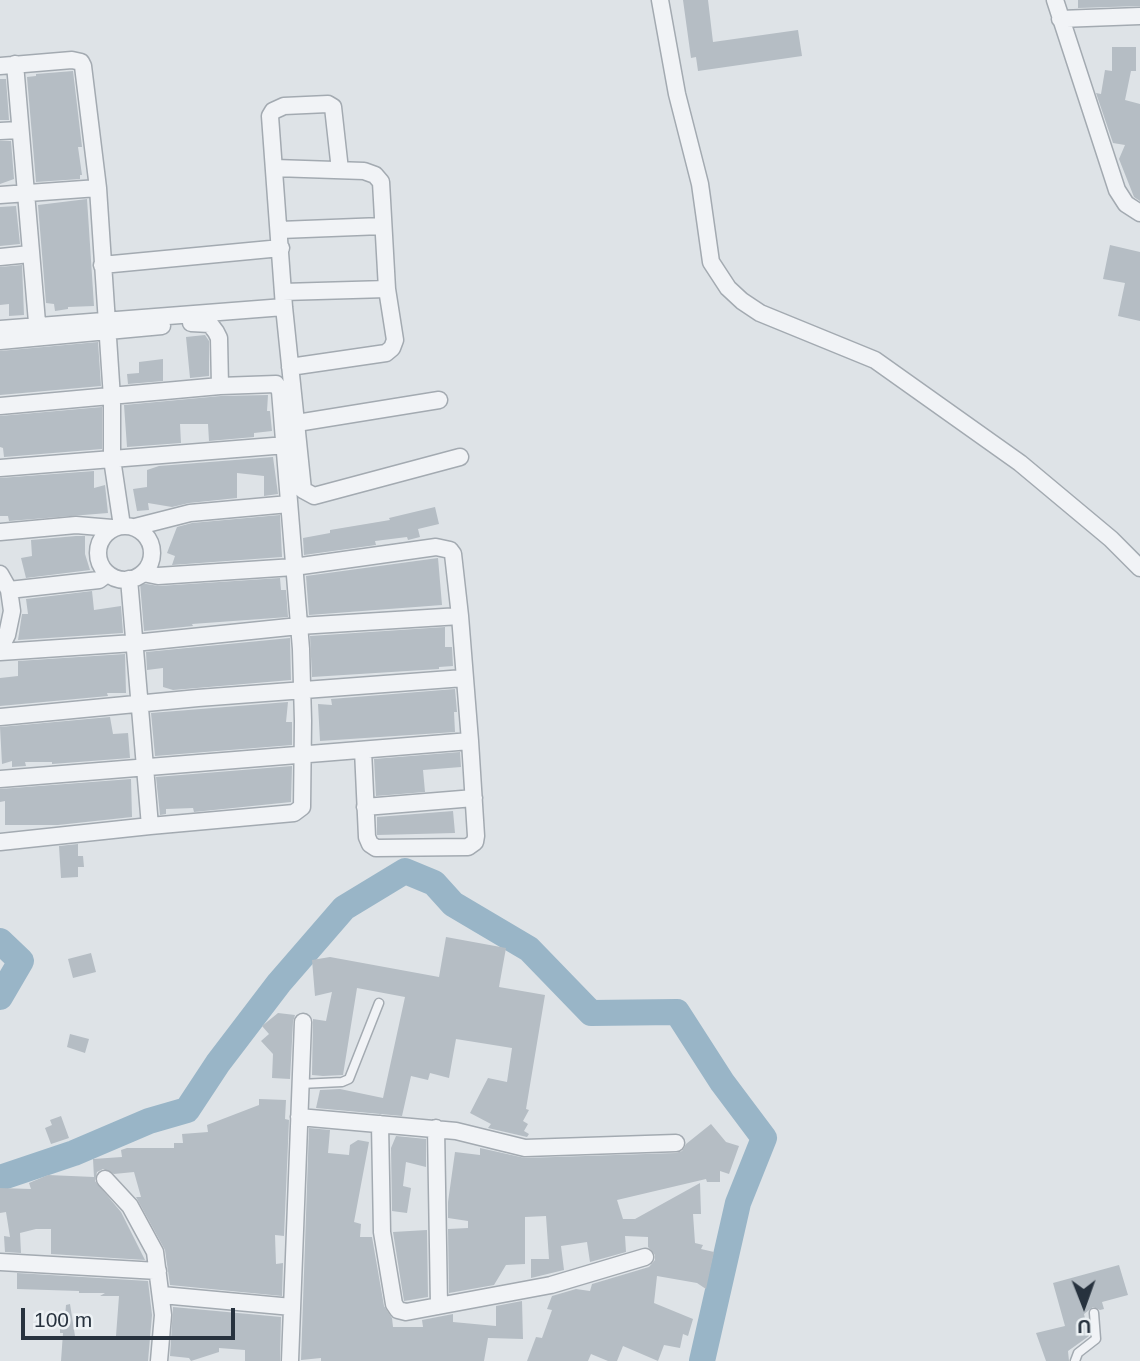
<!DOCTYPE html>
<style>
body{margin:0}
#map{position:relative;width:1140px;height:1361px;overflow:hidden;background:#dee3e7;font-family:Arial,sans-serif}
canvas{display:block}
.north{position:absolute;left:1049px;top:1270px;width:70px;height:70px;-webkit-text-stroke:5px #edf2f5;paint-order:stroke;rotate:179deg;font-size:19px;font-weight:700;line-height:28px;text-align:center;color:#27323e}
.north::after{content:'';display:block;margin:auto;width:24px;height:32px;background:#27323e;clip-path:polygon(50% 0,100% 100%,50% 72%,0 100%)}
.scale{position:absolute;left:21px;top:1308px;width:214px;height:32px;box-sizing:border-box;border:4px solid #27323e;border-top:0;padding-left:9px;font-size:21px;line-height:24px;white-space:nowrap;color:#27323e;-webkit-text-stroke:5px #edf2f5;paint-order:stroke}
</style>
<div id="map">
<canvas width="1140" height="1361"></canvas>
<div class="north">U</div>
<div class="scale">100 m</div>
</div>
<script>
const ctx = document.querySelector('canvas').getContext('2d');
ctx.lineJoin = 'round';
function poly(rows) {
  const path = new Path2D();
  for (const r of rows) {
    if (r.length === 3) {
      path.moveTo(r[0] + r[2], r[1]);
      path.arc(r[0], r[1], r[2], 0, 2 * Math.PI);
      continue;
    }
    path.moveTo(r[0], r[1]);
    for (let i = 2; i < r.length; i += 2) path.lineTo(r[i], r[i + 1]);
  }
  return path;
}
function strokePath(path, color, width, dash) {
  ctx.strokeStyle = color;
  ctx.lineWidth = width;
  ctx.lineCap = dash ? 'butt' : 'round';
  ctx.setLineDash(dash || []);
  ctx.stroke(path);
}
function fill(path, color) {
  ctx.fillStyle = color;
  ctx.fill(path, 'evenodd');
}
const river = poly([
 [0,941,21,961,0,997],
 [0,1178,74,1153,149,1121,187,1110,218,1063,279,983,344,908,405,871,434,883,453,904,529,949,591,1013,677,1012,722,1082,764,1138,738,1203,702,1361]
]);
const building = poly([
 [683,0,708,0,713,42,798,30,802,56,698,71,696,57,691,58],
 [1078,0,1140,0,1140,6,1078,8],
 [1112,47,1136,47,1136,71,1131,71,1125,100,1140,104,1140,201,1134,197,1119,159,1125,145,1113,143,1096,93,1101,94,1105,70,1112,71],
 [73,71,82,147,78,147,82,175,80,175,80,179,36,182,27,77,36,76,36,74],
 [0,79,6,79,9,120,0,120],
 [0,141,11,141,14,179,0,184],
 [87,199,94,306,68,307,68,309,55,311,54,304,46,303,38,205],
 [16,206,20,244,0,246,0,207],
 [1110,245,1140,252,1140,321,1118,316,1125,283,1103,279],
 [22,265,24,315,9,316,9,304,0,305,0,267],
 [205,335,209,341,209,376,190,378,186,337],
 [98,342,101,386,0,395,0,351],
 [163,359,163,381,128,384,127,374,139,373,139,362],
 [268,395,267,411,270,411,272,431,254,433,254,437,209,441,208,424,180,424,181,443,127,447,124,405,221,396],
 [102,407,102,449,4,457,3,448,0,447,0,416],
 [273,457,278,494,264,496,264,476,237,473,237,498,189,503,172,507,148,503,149,510,137,511,133,489,147,487,147,470,159,466],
 [94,471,94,488,105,485,108,513,9,521,8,516,0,516,0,478],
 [435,507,439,524,418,529,420,537,408,540,407,537,375,541,376,545,304,555,303,538,330,533,330,530,390,520,389,518],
 [280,515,282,557,172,565,175,556,167,553,177,527,192,523],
 [76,536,85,536,85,554,90,570,26,578,21,558,32,556,31,540],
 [438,558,442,605,309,615,306,576],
 [280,578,281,590,286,590,288,617,192,624,193,626,144,631,140,583,159,586],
 [92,591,94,610,121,606,123,633,18,640,22,614,28,614,26,599],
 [445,627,445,647,452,647,453,666,439,667,439,669,312,677,310,636],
 [290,638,291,680,173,690,163,687,163,668,147,670,146,652],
 [125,654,126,693,107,693,108,696,0,706,0,678,18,676,18,661],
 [455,689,457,712,454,712,455,732,320,741,318,704,332,705,331,699],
 [288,702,286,722,292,722,292,745,155,756,151,713],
 [110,717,113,734,128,733,130,758,52,764,52,762,25,762,26,766,12,767,12,761,2,764,0,727],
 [460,752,461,767,423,770,425,792,376,796,374,759],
 [292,766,291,802,194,812,193,808,166,809,166,814,160,815,156,777],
 [131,779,132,817,58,825,5,825,5,801,0,802,0,789],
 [453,811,455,833,377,835,377,817],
 [78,844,78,856,83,856,84,867,78,867,78,877,61,878,59,846],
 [446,937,506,948,499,987,545,995,526,1109,529,1110,523,1121,528,1124,524,1131,529,1134,527,1137,488,1128,491,1124,470,1113,488,1078,507,1082,512,1048,456,1039,449,1078,430,1073,428,1080,411,1076,402,1116,316,1108,320,1090,340,1089,383,1098,405,997,357,988,343,1075,323,1076,312,1075,313,1019,326,1021,332,992,315,996,312,960,330,957,439,977],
 [91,953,96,972,73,978,68,959],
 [278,1013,295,1015,293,1022,290,1079,272,1078,273,1054,261,1041,269,1034,262,1026],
 [70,1034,89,1039,85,1053,67,1047],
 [259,1099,286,1100,285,1119,289,1120,284,1236,275,1235,276,1264,283,1263,282,1296,170,1285,165,1250,136,1197,141,1197,134,1172,114,1174,103,1169,97,1172,95,1181,121,1212,145,1260,51,1254,51,1229,36,1229,20,1233,21,1253,5,1252,4,1236,10,1237,6,1212,0,1213,0,1188,31,1189,29,1183,48,1175,94,1177,93,1159,122,1157,121,1150,127,1148,174,1148,174,1143,183,1143,182,1134,208,1132,207,1125,259,1105],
 [61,1116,69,1138,51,1144,45,1128,52,1125,50,1120],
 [711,1124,726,1142,739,1146,729,1174,720,1171,720,1182,707,1182,706,1179,617,1200,623,1219,635,1219,700,1183,701,1214,693,1214,695,1243,703,1245,701,1249,714,1252,706,1289,697,1283,657,1276,654,1303,693,1319,688,1336,683,1334,680,1348,664,1345,658,1361,623,1346,617,1361,608,1361,591,1354,588,1361,527,1361,536,1337,542,1338,552,1310,547,1309,552,1296,576,1289,590,1291,592,1284,649,1267,655,1260,655,1255,648,1247,648,1237,625,1236,626,1252,590,1262,587,1242,561,1246,564,1270,531,1278,531,1259,549,1259,546,1216,525,1217,525,1264,506,1265,494,1285,449,1293,448,1229,468,1228,468,1221,448,1218,448,1202,455,1152,480,1155,480,1148,525,1158,676,1153,682,1151,686,1144],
 [309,1128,330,1130,328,1153,349,1155,350,1145,358,1140,369,1142,354,1222,361,1224,360,1237,372,1237,384,1306,392,1318,393,1327,423,1327,422,1320,453,1314,453,1322,496,1326,496,1306,522,1301,523,1339,488,1338,484,1361,321,1361,321,1358,301,1360],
 [396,1136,426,1139,426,1167,406,1162,403,1186,411,1188,407,1213,392,1211,391,1148],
 [427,1230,428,1297,404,1301,393,1232],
 [1119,1265,1128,1295,1102,1302,1104,1309,1100,1310,1093,1307,1084,1314,1089,1336,1068,1351,1069,1361,1046,1361,1036,1333,1065,1326,1053,1283],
 [17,1273,148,1281,152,1315,148,1361,61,1361,63,1333,60,1333,60,1317,65,1317,66,1305,70,1304,75,1336,101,1338,116,1336,119,1296,100,1296,105,1293,79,1293,79,1291,17,1289],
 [173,1307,281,1317,280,1361,245,1361,245,1350,219,1348,219,1352,191,1361,189,1358,170,1356]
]);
const service = poly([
 [300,1084,342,1082,349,1079,379,1003],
 [1075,1361,1078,1353,1096,1339,1094,1313]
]);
const minor = poly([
 [660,0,677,94,700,184,711,262,728,288,742,301,760,313,875,360,1020,463,1111,539,1140,568],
 [1055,0,1117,190,1126,204,1140,213],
 [1060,19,1140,16],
 [15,64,38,334],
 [0,66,72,60,81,62,83,66,98,188,112,398,112,459,122,526],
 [0,131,19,130],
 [275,168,364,171,375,175,381,182,387,289,395,340,392,348,386,353,290,367],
 [340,170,333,107,328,104,284,106,273,111,270,116,284,307,303,490,314,496,460,457],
 [0,195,98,188],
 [280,230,382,226],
 [0,257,30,254],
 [102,265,281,248],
 [283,292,387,289],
 [191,323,210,324,216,332,219,338,220,386],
 [0,329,284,307],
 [0,341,162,326],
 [0,406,220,386,276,384,280,391,301,649,303,721,302,807,294,813,150,826],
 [297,423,439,400],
 [0,468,286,445],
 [125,553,27],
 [135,527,190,513,289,504],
 [0,532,76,525,112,528],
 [0,574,9,590,12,611,7,635,0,649],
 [9,590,99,580,107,574],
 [0,652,134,643,299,626,460,616],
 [0,717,198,698,464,678],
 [363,750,367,837,370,844,376,848,468,847,475,842,476,836,470,741],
 [0,779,470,741,460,616,453,554,450,550,436,547,294,567,158,576,143,573],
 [365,807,474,798],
 [0,842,150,826,129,579],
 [299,1117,456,1131,525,1148,676,1143],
 [380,1124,382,1232,394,1304,398,1310,406,1312,551,1285,645,1257],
 [436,1128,439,1305],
 [105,1179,130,1206,155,1252,163,1315,159,1361],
 [0,1262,158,1271],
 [162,1295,292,1307],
 [290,1361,303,1022]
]);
strokePath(river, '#99b5c7', 26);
fill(building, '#b5bdc4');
strokePath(service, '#a3aab1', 11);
strokePath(minor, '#a3aab1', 19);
strokePath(service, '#f1f3f6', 8);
strokePath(minor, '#f1f3f6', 16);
</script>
